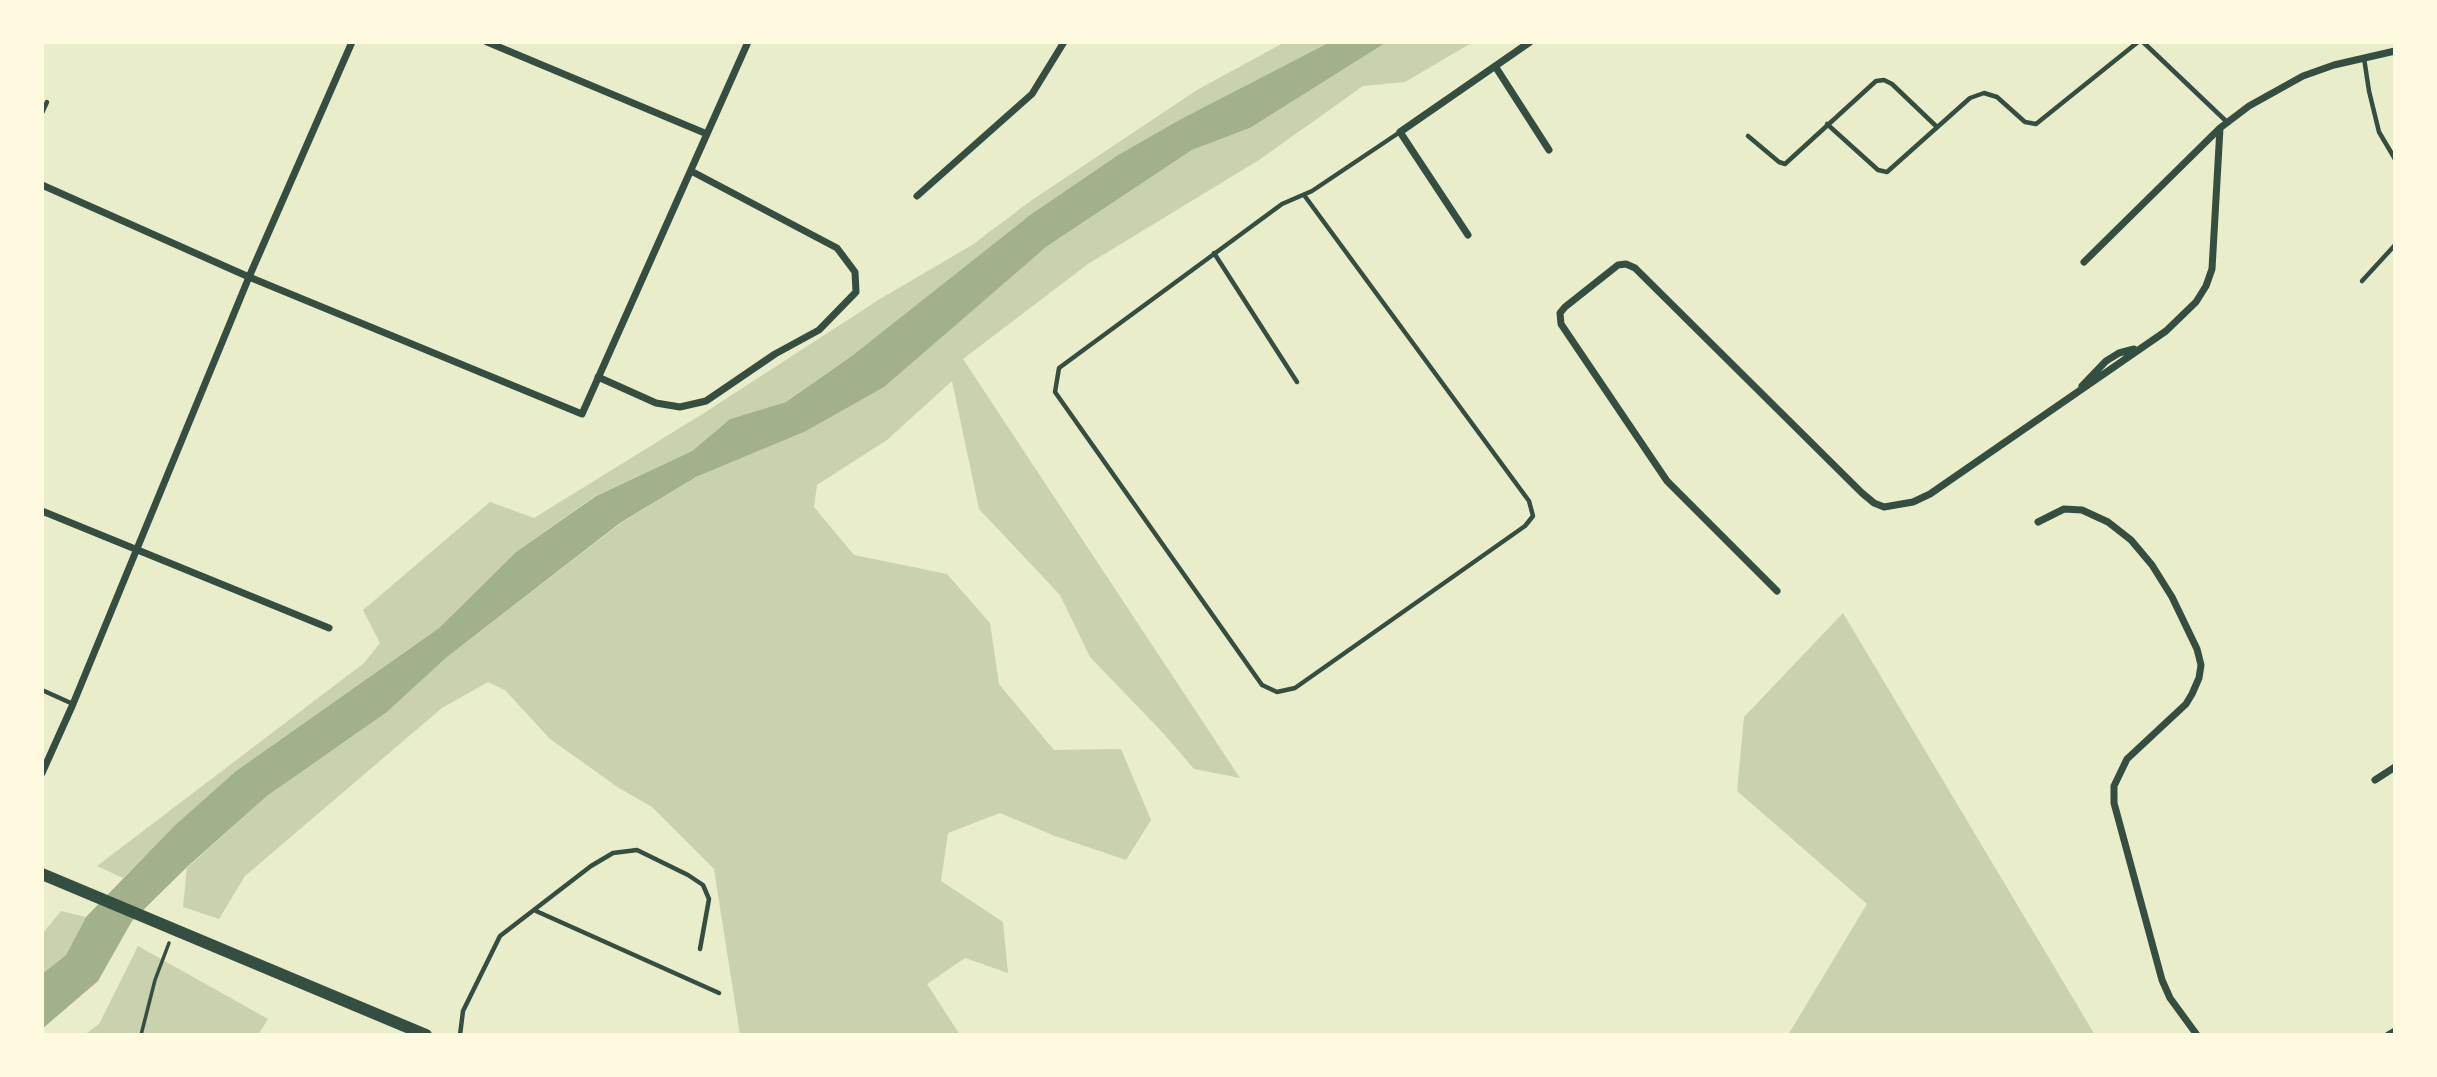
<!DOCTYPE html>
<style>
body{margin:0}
#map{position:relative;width:2437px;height:1077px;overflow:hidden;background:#e9edc9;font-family:Signika,sans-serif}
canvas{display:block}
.frame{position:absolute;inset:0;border:44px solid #fefae0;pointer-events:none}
</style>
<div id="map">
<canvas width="2437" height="1077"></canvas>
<div class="frame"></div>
</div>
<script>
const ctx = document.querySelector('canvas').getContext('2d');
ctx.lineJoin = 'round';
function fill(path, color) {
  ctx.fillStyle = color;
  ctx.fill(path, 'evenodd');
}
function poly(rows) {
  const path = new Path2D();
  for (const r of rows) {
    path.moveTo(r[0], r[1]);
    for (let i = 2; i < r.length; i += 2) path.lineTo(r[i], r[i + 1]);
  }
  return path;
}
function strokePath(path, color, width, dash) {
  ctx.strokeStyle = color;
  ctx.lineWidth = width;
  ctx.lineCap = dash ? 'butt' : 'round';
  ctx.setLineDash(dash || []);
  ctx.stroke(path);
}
const green = poly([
 [1285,42,1330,42,1181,119,1118,155,1030,215,853,355,786,402,730,419,692,451,595,496,516,552,439,628,236,771,174,826,123,878,97,866,364,663,380,643,363,610,490,502,534,518,704,413,880,299,972,245,1032,200,1197,90],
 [1387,42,1473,42,1405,82,1363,86,1259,160,1088,264,963,359,1240,778,1194,769,1164,734,1090,657,1060,595,979,509,952,381,887,440,817,485,814,507,854,555,947,574,990,623,999,684,1054,750,1121,749,1151,820,1126,860,1055,836,1000,813,948,833,941,881,1003,922,1008,973,965,958,927,984,960,1035,740,1035,714,869,652,807,619,788,550,739,505,690,488,682,442,708,245,876,219,919,183,907,187,868,267,796,387,712,447,657,621,523,696,477,804,432,1046,247,1192,150,1250,128],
 [1843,613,2095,1035,1788,1035,1867,904,1737,791,1744,717],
 [61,911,86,917,66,955,42,974,42,934],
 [138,946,268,1019,258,1035,84,1035,99,1024]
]);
const water = poly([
 [1330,42,1387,42,1250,128,1192,150,1046,247,884,387,804,432,696,477,620,523,447,657,387,712,267,796,187,867,132,921,98,981,42,1029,42,974,66,955,86,917,174,826,236,771,439,628,516,552,596,496,692,451,730,419,786,402,853,355,1030,215,1118,155,1181,119]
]);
const path = poly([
 [141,1035,155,980,169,943]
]);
const service = poly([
 [2143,42,2227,122],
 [2364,58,2369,91,2379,132,2395,159],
 [42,113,47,102],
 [1827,124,1878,170,1887,172,1970,98,1984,93,1997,97,2025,122,2036,124,2138,42],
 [1748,136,1779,162,1785,164,1876,81,1884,80,1892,84,1937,127],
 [1304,195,1529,501,1533,516,1525,526,1295,688,1277,692,1262,685,1055,392,1059,368,1282,204,1312,191,1400,132],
 [1214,253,1297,382],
 [2362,281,2395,245],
 [42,690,73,704],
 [536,911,719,993],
 [460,1035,463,1011,500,936,591,866,613,853,637,850,688,875,703,885,709,899,700,949]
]);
const minor = poly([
 [487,42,707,134],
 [1495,66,1549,150],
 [42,185,249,277,582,414,748,42],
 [917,196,1032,94,1064,42],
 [1468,235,1400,132,1530,42],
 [2084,262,2220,128],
 [598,377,656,403,680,407,706,401,775,354,819,330,856,292,855,272,837,248,691,171],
 [2082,386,2106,361,2119,353,2134,349],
 [42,511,329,628],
 [2038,522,2064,509,2082,510,2108,522,2131,540,2152,565,2172,597,2197,649,2201,665,2199,678,2192,694,2186,704,2127,759,2114,786,2114,803,2162,980,2170,998,2197,1035],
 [1777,591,1667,481,1561,324,1560,313,1565,307,1618,265,1626,264,1635,268,1862,493,1874,503,1884,507,1913,502,1930,494,2166,331,2196,302,2206,286,2212,269,2220,128,2249,106,2303,76,2334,65,2395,51],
 [42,773,73,704,249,277,352,42],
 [2375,780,2395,767],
 [2388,1035,2395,1031]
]);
const secondary = poly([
 [42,874,426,1035]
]);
fill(green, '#cad2ad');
fill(water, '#a3b18a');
strokePath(path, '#344e41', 3.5);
strokePath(service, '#344e41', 4.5);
strokePath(minor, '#344e41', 7);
strokePath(secondary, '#344e41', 12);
</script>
